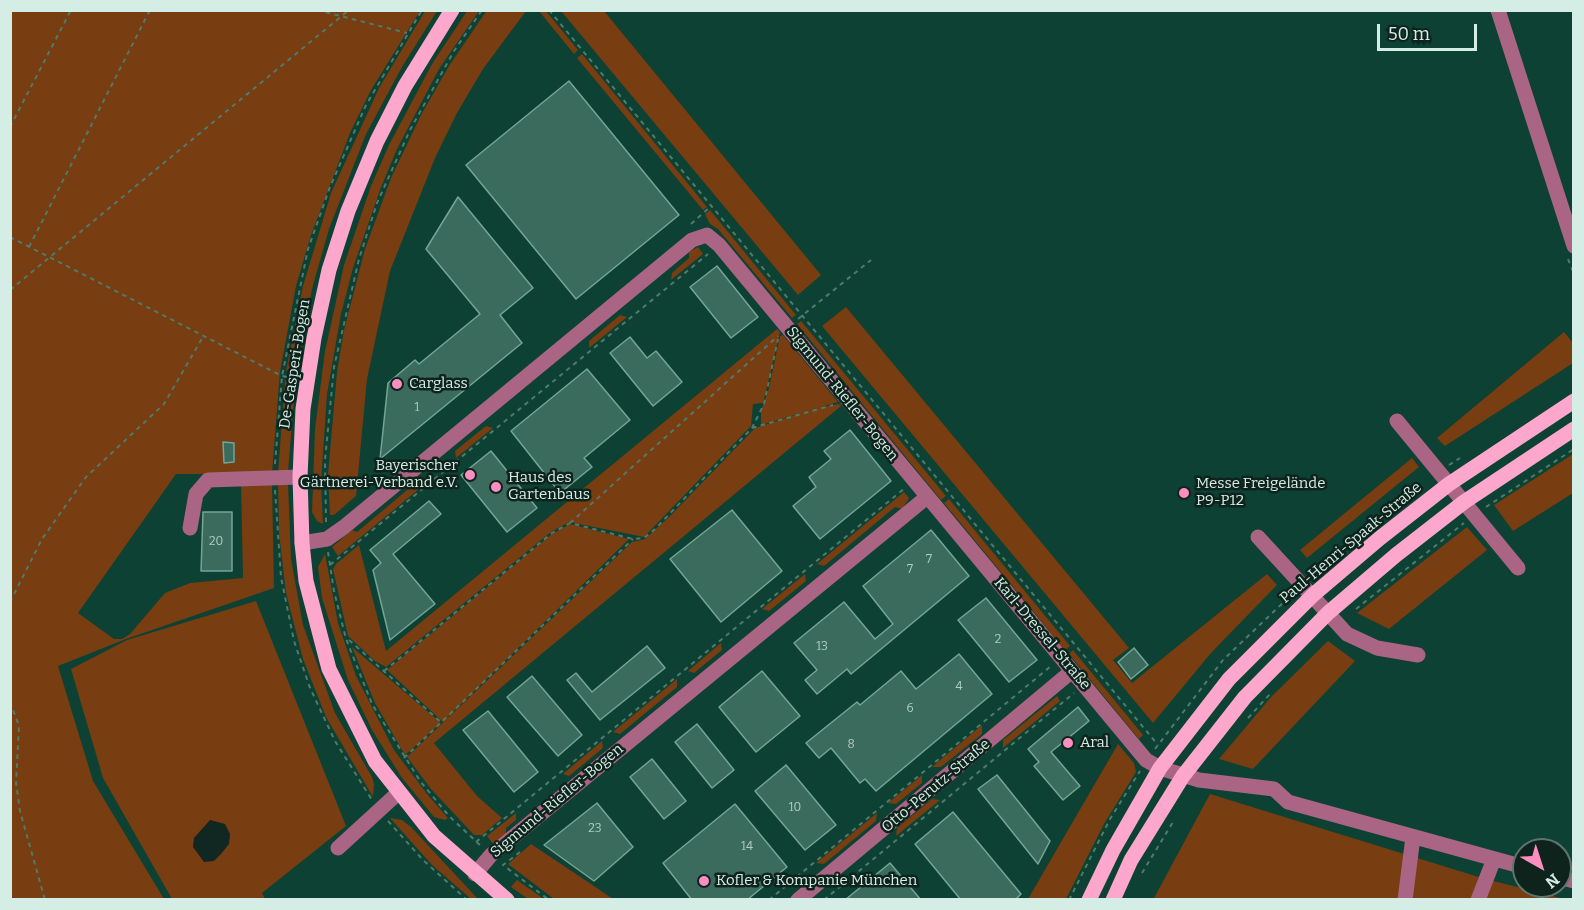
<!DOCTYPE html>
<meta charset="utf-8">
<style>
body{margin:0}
#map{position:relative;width:1584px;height:910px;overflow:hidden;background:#0c4134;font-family:Bitter,serif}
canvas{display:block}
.frame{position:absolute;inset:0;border:12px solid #d5eee5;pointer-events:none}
.north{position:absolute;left:1512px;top:838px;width:60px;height:60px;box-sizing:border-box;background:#0f231d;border:2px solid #5e746d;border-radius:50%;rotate:141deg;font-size:16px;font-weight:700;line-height:24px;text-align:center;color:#d5eee5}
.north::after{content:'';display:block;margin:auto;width:21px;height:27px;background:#fd8ec0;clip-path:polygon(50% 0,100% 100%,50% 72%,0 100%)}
.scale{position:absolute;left:1377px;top:24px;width:100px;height:27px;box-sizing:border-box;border:3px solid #d5eee5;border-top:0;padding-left:8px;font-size:18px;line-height:21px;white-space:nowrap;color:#d5eee5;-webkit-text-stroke:4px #0f231d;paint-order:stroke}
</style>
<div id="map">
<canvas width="1584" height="910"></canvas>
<div class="frame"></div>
<div class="north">N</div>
<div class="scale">50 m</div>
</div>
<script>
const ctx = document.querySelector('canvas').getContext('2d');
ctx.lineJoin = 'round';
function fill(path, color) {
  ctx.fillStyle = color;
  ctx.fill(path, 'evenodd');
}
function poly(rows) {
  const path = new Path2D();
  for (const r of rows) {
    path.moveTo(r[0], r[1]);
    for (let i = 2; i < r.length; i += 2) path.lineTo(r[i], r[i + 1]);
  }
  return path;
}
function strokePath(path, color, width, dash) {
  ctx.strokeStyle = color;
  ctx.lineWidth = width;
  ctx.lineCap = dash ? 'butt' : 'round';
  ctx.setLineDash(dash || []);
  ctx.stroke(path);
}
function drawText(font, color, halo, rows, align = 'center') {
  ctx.font = font + ' Bitter,serif';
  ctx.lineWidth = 5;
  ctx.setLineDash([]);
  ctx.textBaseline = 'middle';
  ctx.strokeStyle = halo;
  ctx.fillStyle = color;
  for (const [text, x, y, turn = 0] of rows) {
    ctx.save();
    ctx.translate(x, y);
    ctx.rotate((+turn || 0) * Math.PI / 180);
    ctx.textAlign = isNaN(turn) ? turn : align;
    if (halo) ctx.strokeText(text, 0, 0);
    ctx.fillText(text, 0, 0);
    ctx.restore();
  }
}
const green = poly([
 [487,10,526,11,483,69,457,113,435,158,390,271,367,379,356,496,334,515,330,515,328,474,337,372,344,330,365,249,391,178,421,115,449,66],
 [10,11,420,11,371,90,350,133,311,235,296,286,280,372,272,474,176,474,78,613,114,639,122,639,130,634,165,593,190,583,243,578,241,483,272,481,274,588,126,639,58,666,93,781,164,899,11,899],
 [425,11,437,11,402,67,366,134,329,229,312,289,297,366,286,371,303,286,331,193,379,88],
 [467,11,479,11,439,69,397,149,380,190,353,268,341,314,327,394,321,483,323,524,317,521,312,512,315,429,325,351,344,265,371,186,389,145,432,64],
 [539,11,546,11,578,50,574,54],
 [561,11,604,11,821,275,798,295],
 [582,54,707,207,703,210,577,58],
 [710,210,796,315,792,318,718,229,710,224,705,214],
 [698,247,703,254,671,280,672,273,689,258,689,252],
 [846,307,1129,648,1113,660,1132,683,1267,574,1277,585,1211,653,1153,723,822,326],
 [620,315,627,317,589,348,589,341],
 [801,321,946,496,941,500,797,324],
 [777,329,780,332,768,383,763,403,753,404,751,426,644,537,569,522,551,532,386,667,375,661,348,636,333,569,336,564,359,545,386,651],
 [1564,332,1573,343,1573,363,1445,446,1437,438],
 [783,335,838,402,761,425,761,411,769,388,780,336],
 [285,380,295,387,288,472,278,473],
 [839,404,841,406,434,743,477,796,502,818,482,835,474,835,431,789,407,757,632,542,645,539,670,516,755,428,817,408],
 [486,426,493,428,456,458,455,451],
 [1573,454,1573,493,1513,531,1494,505],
 [1412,458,1419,467,1307,558,1300,550],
 [278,481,288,484,291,559,303,625,335,713,372,777,374,784,373,797,326,717,303,659,286,593,279,533],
 [413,485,419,489,338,556,332,547,352,530,357,532],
 [904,492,909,498,902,509,895,507,824,566,817,564],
 [949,499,1070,646,1065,650,944,503],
 [570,524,629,539,443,722,387,670,552,534],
 [1467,527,1487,550,1389,629,1357,613],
 [325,554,338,623,356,676,394,750,427,794,448,818,445,820,434,817,402,778,372,730,348,680,322,598,318,567],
 [805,574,806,581,769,611,762,609],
 [256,601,346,826,262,893,265,899,172,899,103,778,71,669,127,640],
 [1328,641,1355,661,1253,769,1219,759,1271,697],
 [721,643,722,650,694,673,688,671],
 [352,647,441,723,405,755,375,703],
 [1073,650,1143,735,1139,739,1069,654],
 [677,679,677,687,620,734,613,732],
 [1057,696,1060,701,1003,748,1003,740],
 [982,725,982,734,941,767,932,767],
 [602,741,603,748,569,776,563,774],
 [1118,744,1134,763,1136,772,1104,824,1066,899,1028,899],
 [922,775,922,783,896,804,888,803],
 [1210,794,1482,878,1564,899,1153,900],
 [932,799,940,800,896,836,897,828],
 [516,813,516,820,506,828,506,835,494,845,487,836],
 [877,813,876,821,824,864,816,863],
 [390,818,402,820,411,827,478,899,471,899,432,865],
 [531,844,591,884,613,899,554,899,508,864],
 [517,880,544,899,528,899,511,887]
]);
const water = poly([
 [210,820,225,824,230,834,229,844,221,854,214,861,204,862,193,847,194,838]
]);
const building = poly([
 [569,81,679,215,576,299,466,165,569,81],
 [458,197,533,288,500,315,522,343,380,459,388,383,415,360,419,364,480,314,426,249,458,197],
 [717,266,758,317,731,338,690,287,717,266],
 [630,337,647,358,656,351,682,382,653,406,610,353,630,337],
 [587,369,630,420,584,458,592,467,560,493,511,431,587,369],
 [850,430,891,481,820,539,793,506,816,487,809,477,831,459,824,451,850,430],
 [223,442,234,443,234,462,224,463,223,442],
 [491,451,537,508,507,532,461,475,491,451],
 [429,501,441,514,393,554,435,604,390,640,373,570,381,563,370,550,429,501],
 [732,510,782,571,721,622,670,559,732,510],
 [203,512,232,512,232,571,201,571,203,512],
 [931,530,969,576,851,674,847,669,817,694,805,680,817,670,794,643,844,602,875,639,893,624,863,586,931,530],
 [986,598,1037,660,1009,682,958,620,986,598],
 [647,646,665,668,600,720,567,680,576,673,592,692,647,646],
 [1134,648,1148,665,1131,679,1118,662,1134,648],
 [959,654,992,694,876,791,865,779,860,783,831,748,819,758,806,743,857,702,860,705,901,671,916,689,959,654],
 [762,671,800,716,756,752,719,707,762,671],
 [532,676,582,735,558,756,507,697,532,676],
 [1078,707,1089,721,1051,752,1080,786,1063,800,1034,766,1039,762,1028,749,1078,707],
 [488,711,538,772,514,792,463,730,488,711],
 [697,724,734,770,712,788,675,742,697,724],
 [652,759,686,801,664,819,630,777,652,759],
 [786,765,836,825,805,850,755,791,786,765],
 [997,775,1050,841,1038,864,978,789,997,775],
 [597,803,633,847,594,881,544,845,597,803],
 [735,804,787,867,747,900,692,900,663,863,735,804],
 [953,812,1021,894,1015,900,961,900,915,844,953,812],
 [890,863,921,900,845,900,890,863]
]);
const path = poly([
 [317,10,407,33],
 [549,10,1158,745],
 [10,127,71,10],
 [691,224,711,206],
 [10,237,282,376,293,378],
 [29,247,150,10],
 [1568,259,1574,274],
 [10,290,349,10],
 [798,319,871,260],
 [752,428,833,405],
 [275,464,282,376,308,249,330,187,366,105,422,10],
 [1449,465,1460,458],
 [275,490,281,577,294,641,310,688,335,741,372,800],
 [1486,507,1574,449],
 [326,522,325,460,334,367,359,259,377,203,410,130,454,51,482,10],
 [570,523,778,336],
 [328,552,334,591,346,639,372,704,420,781,449,816,481,846],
 [330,565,708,254],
 [10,602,42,539,86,477,164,404,204,335],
 [1356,609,1464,523],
 [349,640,442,723],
 [384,671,552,533,570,523,633,539,644,538,655,529,752,428,764,404,778,339],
 [10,702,19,726,16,783,20,811,45,900],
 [1248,718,1271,693],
 [1155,749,1223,660,1288,598],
 [404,758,633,539],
 [388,821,423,860,467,900],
 [476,842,905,488],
 [520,852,503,865,549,900],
 [1142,873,1173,822],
 [769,900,1051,666],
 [824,900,1074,693],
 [1069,900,1110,819,1140,771]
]);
const minor = poly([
 [1498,10,1574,246],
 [1397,421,1518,568],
 [190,528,196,494,208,480,300,477],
 [1258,537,1347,634,1377,648,1418,655],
 [302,543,327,539,344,527,692,240,707,235,719,245,1146,760,1160,768,1199,780,1274,789,1288,802,1524,867],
 [338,848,398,793],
 [475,874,491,855,927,497],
 [1560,877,1574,881],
 [798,900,1072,671],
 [1405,900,1413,837],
 [1478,900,1494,859]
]);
const major = poly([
 [452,10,405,86,377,141,348,211,329,270,314,338,303,409,300,477,302,543,306,581,329,669,375,761,434,836,507,900],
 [1089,900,1113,850,1160,768,1229,679,1313,595,1380,538,1449,484,1574,401],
 [1113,900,1131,860,1183,776,1245,697,1328,613,1396,555,1464,502,1574,429]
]);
const markers = [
 [397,384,6,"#fd8ec0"],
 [470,475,6,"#fd8ec0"],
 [496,487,6,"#fd8ec0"],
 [1184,493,6,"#fd8ec0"],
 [1068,743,6,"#fd8ec0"],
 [704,881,6,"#fd8ec0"]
];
const numberNames = [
 ["1",417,408],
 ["20",216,542],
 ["7",929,560],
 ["7",910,570],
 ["2",998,640],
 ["13",822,647],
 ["4",959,687],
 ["6",910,709],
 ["8",851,745],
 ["10",795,808],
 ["23",595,829],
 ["14",747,847]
];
const streetNames = [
 ["De-Gasperi-Bogen",295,364,-81],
 ["Sigmund-Riefler-Bogen",842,394,51],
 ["Paul-Henri-Spaak-Straße",1351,543,-40],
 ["Karl-Dressel-Straße",1042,634,50],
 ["Otto-Perutz-Straße",936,786,-40],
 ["Sigmund-Riefler-Bogen",557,801,-40]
];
const poiNames = [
 ["Carglass",409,384],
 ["Bayerischer",458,466,"right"],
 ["Gärtnerei-Verband e.V.",458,483,"right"],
 ["Haus des",508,478],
 ["Gartenbaus",508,495],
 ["Messe Freigelände",1196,484],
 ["P9-P12",1196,501],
 ["Aral",1080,743],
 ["Kofler & Kompanie München",716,881]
];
fill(green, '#783d10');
fill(water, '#112721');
fill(building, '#3b6b5c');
strokePath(building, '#74a595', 1.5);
strokePath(path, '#4f7b6f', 2, [4.5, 4.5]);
strokePath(minor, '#ab6584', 15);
strokePath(major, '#fda7cc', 15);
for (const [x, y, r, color] of markers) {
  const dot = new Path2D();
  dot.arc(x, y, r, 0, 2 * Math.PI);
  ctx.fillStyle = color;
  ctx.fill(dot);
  strokePath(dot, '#0f231d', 2);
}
drawText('12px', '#aecdc3', null, numberNames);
drawText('15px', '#d5eee5', '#0f231d', streetNames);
drawText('15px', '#d5eee5', '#0f231d', poiNames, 'left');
</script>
